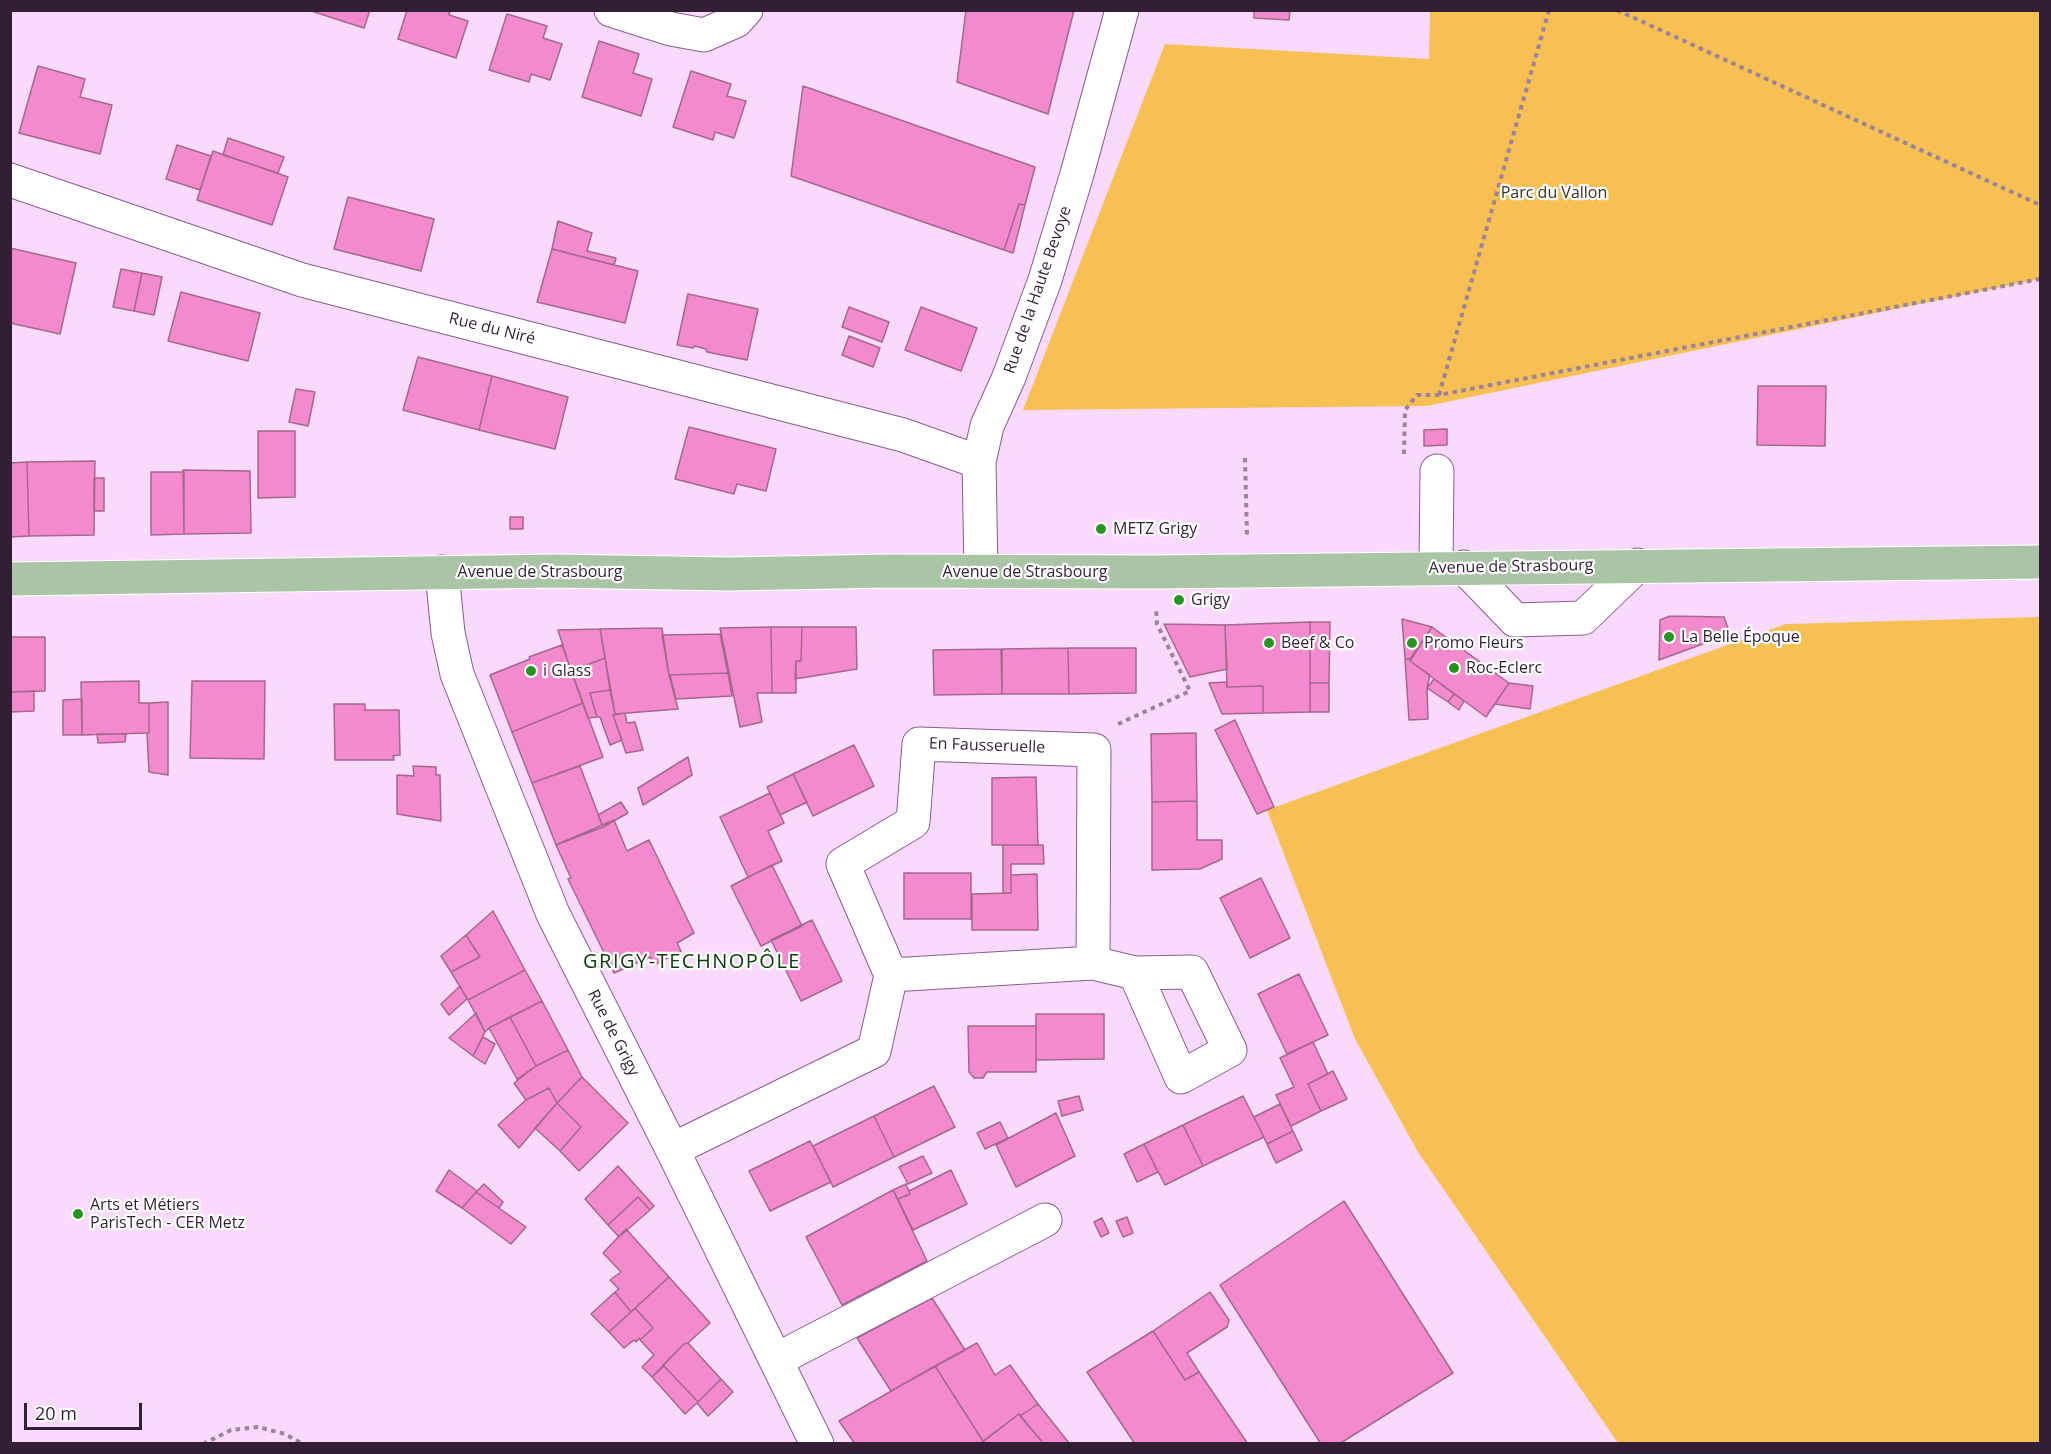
<!DOCTYPE html>
<meta charset="utf-8">
<style>
body{margin:0}
#map{position:relative;width:2051px;height:1454px;overflow:hidden;background:#f9dafd;font-family:"Open Sans",sans-serif}
canvas{display:block}
.frame{position:absolute;inset:0;border:12px solid #321f35;pointer-events:none}
.scale{position:absolute;left:24px;top:1403px;width:118px;height:27px;box-sizing:border-box;border:3px solid #321f35;border-top:0;padding-left:8px;font-size:18px;line-height:21px;white-space:nowrap;color:#321f35;-webkit-text-stroke:4px #fff;paint-order:stroke}
</style>
<div id="map">
<canvas width="2051" height="1454"></canvas>
<div class="frame"></div>
<div class="scale">20 m</div>
</div>
<script>
const ctx = document.querySelector('canvas').getContext('2d');
ctx.lineJoin = 'round';
function fill(path, color) {
  ctx.fillStyle = color;
  ctx.fill(path, 'evenodd');
}
function poly(rows) {
  const path = new Path2D();
  for (const r of rows) {
    path.moveTo(r[0], r[1]);
    for (let i = 2; i < r.length; i += 2) path.lineTo(r[i], r[i + 1]);
  }
  return path;
}
function strokePath(path, color, width, dash) {
  ctx.strokeStyle = color;
  ctx.lineWidth = width;
  ctx.lineCap = dash ? 'butt' : 'round';
  ctx.setLineDash(dash || []);
  ctx.stroke(path);
}
function drawText(font, color, halo, rows, align = 'center') {
  ctx.font = font + ' "Open Sans",sans-serif';
  ctx.lineWidth = 4.5;
  ctx.setLineDash([]);
  ctx.textBaseline = 'middle';
  ctx.strokeStyle = halo;
  ctx.fillStyle = color;
  for (const [text, x, y, turn = 0] of rows) {
    ctx.save();
    ctx.translate(x, y);
    ctx.rotate((+turn || 0) * Math.PI / 180);
    ctx.textAlign = isNaN(turn) ? turn : align;
    if (halo) ctx.strokeText(text, 0, 0);
    ctx.fillText(text, 0, 0);
    ctx.restore();
  }
}
const green = poly([
 [1430,11,2040,11,2040,279,1427,406,1023,410,1165,44,1429,59],
 [2040,617,2040,1443,1618,1443,1418,1152,1355,1039,1267,810,1786,624]
]);
const building = poly([
 [308,10,370,10,364,28,308,10],
 [407,10,450,10,449,15,468,21,456,58,398,39,407,10],
 [966,10,1074,10,1048,114,957,82,966,10],
 [1254,10,1290,10,1289,20,1254,18,1254,10],
 [507,14,547,26,543,38,562,44,550,80,531,74,529,82,489,70,507,14],
 [599,41,639,54,633,73,652,79,641,116,582,97,599,41],
 [38,66,85,79,80,97,112,105,100,154,19,133,38,66],
 [691,71,731,84,727,96,746,101,734,138,715,132,713,140,673,127,691,71],
 [803,86,1035,167,1025,205,1019,204,1004,250,791,176,803,86],
 [228,138,284,157,278,173,223,155,228,138],
 [177,145,211,156,200,190,166,179,177,145],
 [213,151,288,177,272,225,197,200,213,151],
 [348,197,434,219,421,271,334,249,348,197],
 [1019,204,1025,205,1013,253,1004,250,1019,204],
 [558,221,592,233,587,251,616,258,614,265,552,249,558,221],
 [10,248,76,263,60,334,10,323,10,248],
 [552,249,638,271,625,323,537,302,552,249],
 [121,269,142,273,134,311,113,307,121,269],
 [142,273,162,277,154,315,134,311,142,273],
 [181,292,260,313,248,361,168,341,181,292],
 [688,294,758,309,747,360,707,352,706,349,695,346,693,348,677,345,688,294],
 [849,307,889,322,882,342,842,327,849,307],
 [921,307,977,328,961,371,905,350,921,307],
 [849,336,880,348,873,367,842,355,849,336],
 [418,357,492,376,479,430,403,410,418,357],
 [492,376,568,397,555,449,479,430,492,376],
 [1758,386,1826,386,1825,446,1757,445,1758,386],
 [296,389,315,392,308,426,289,422,296,389],
 [689,427,776,449,766,491,737,484,734,494,675,479,689,427],
 [1447,429,1447,445,1424,446,1424,430,1447,429],
 [258,431,295,431,295,497,258,498,258,431],
 [95,461,94,535,29,536,27,462,95,461],
 [27,462,29,536,10,537,10,463,27,462],
 [183,470,250,471,251,533,184,534,183,470],
 [151,472,184,472,184,534,151,535,151,472],
 [94,478,104,478,104,511,94,511,94,478],
 [510,517,523,517,523,529,510,529,510,517],
 [1670,616,1724,617,1730,634,1659,660,1660,620,1670,616],
 [1402,619,1432,627,1410,659,1405,659,1402,619],
 [1310,622,1310,712,1263,713,1263,686,1227,687,1225,625,1310,622],
 [1310,622,1330,622,1329,683,1310,683,1310,622],
 [1164,624,1225,625,1227,669,1190,677,1164,624],
 [771,627,772,693,757,693,762,722,740,727,720,628,771,627],
 [771,627,802,627,801,661,796,661,796,693,772,693,771,627],
 [802,627,856,627,857,669,795,679,796,661,801,661,802,627],
 [1432,627,1509,683,1486,717,1410,661,1432,627],
 [662,628,669,675,678,709,615,714,600,629,662,628],
 [600,629,605,658,571,671,558,630,600,629],
 [720,634,728,673,669,675,662,635,720,634],
 [10,637,45,637,45,691,10,692,10,637],
 [562,645,583,703,512,732,490,675,530,659,529,657,562,645],
 [1068,648,1136,648,1136,693,1069,694,1068,648],
 [1068,648,1069,694,1002,694,1002,649,1068,648],
 [1001,649,1002,694,934,695,933,650,1001,649],
 [605,658,610,690,590,693,597,717,588,718,571,671,605,658],
 [1405,659,1410,659,1410,661,1430,675,1427,688,1428,719,1409,720,1405,659],
 [728,673,732,696,676,699,670,675,728,673],
 [1434,679,1454,694,1448,702,1427,688,1434,679],
 [139,681,139,703,149,703,149,733,82,735,81,682,139,681],
 [192,681,265,681,264,759,190,758,192,681],
 [1227,682,1227,687,1263,686,1263,713,1222,714,1209,683,1227,682],
 [1310,683,1329,683,1329,712,1310,712,1310,683],
 [1509,683,1533,686,1530,709,1495,704,1509,683],
 [610,690,615,714,613,715,622,740,610,745,600,717,597,717,590,693,610,690],
 [34,691,34,711,10,712,10,692,34,691],
 [1454,694,1464,701,1459,710,1448,702,1454,694],
 [82,699,82,735,63,735,63,700,82,699],
 [168,702,168,775,149,772,147,733,149,733,149,703,168,702],
 [583,703,603,757,532,783,512,732,583,703],
 [334,704,365,704,365,710,399,710,400,755,393,756,394,760,335,760,334,704],
 [625,713,627,723,635,722,643,750,626,753,613,715,625,713],
 [1235,720,1274,807,1257,814,1215,730,1235,720],
 [1196,733,1197,801,1152,802,1151,734,1196,733],
 [97,734,126,734,125,742,98,743,97,734],
 [854,745,874,786,813,816,793,774,854,745],
 [688,757,692,775,643,805,638,788,688,757],
 [413,766,436,767,436,775,440,775,441,821,397,814,397,775,414,776,413,766],
 [580,766,603,827,556,845,532,783,580,766],
 [793,774,807,802,780,815,767,787,793,774],
 [1036,777,1038,845,992,845,992,778,1036,777],
 [770,793,784,823,768,831,782,861,748,877,720,817,770,793],
 [1197,801,1197,840,1222,840,1222,859,1200,869,1152,870,1152,802,1197,801],
 [621,802,628,813,603,827,598,815,621,802],
 [614,820,627,851,649,840,694,933,677,943,681,951,654,965,650,957,614,973,568,879,571,878,556,845,614,820],
 [1003,845,1043,845,1044,864,1011,864,1011,893,1003,893,1003,845],
 [772,865,802,926,761,946,731,886,772,865],
 [904,873,971,873,971,919,904,919,904,873],
 [1037,874,1038,930,972,930,972,894,1011,893,1011,875,1037,874],
 [1261,878,1290,938,1250,958,1220,898,1261,878],
 [493,911,525,970,468,1000,451,972,480,957,466,935,493,911],
 [812,920,842,981,801,1001,771,940,812,920],
 [466,935,480,957,451,972,441,956,466,935],
 [525,970,542,1001,489,1028,485,1032,468,1000,525,970],
 [1299,974,1328,1035,1287,1054,1258,994,1299,974],
 [460,986,467,999,449,1015,441,1004,460,986],
 [542,1001,568,1050,536,1066,510,1017,542,1001],
 [476,1013,485,1032,473,1056,449,1038,476,1013],
 [1036,1014,1104,1014,1104,1059,1036,1060,1036,1014],
 [510,1017,536,1066,517,1079,489,1028,510,1017],
 [968,1026,1036,1026,1036,1072,987,1072,983,1078,974,1078,969,1072,968,1026],
 [483,1037,495,1044,485,1064,473,1056,483,1037],
 [1313,1042,1328,1074,1308,1084,1321,1111,1291,1126,1276,1095,1294,1087,1280,1058,1313,1042],
 [568,1050,582,1077,557,1103,549,1088,526,1100,514,1083,536,1066,568,1050],
 [1333,1071,1347,1099,1321,1111,1308,1084,1333,1071],
 [582,1077,628,1123,579,1171,560,1151,581,1127,557,1103,582,1077],
 [934,1086,955,1127,894,1157,874,1116,934,1086],
 [549,1088,557,1103,519,1148,498,1125,526,1100,549,1088],
 [1079,1096,1083,1110,1062,1116,1058,1101,1079,1096],
 [1243,1096,1264,1137,1203,1166,1183,1125,1243,1096],
 [557,1103,581,1127,560,1151,535,1128,557,1103],
 [1280,1104,1293,1131,1267,1144,1254,1117,1280,1104],
 [1056,1113,1075,1156,1016,1187,996,1145,1056,1113],
 [874,1116,894,1157,833,1187,813,1146,874,1116],
 [1000,1122,1008,1138,985,1149,977,1133,1000,1122],
 [1183,1125,1203,1166,1165,1185,1144,1144,1183,1125],
 [1293,1131,1302,1150,1276,1163,1267,1144,1293,1131],
 [810,1141,831,1182,770,1211,749,1171,810,1141],
 [1144,1144,1158,1172,1137,1182,1124,1154,1144,1144],
 [923,1156,932,1173,908,1184,899,1167,923,1156],
 [618,1166,654,1206,650,1210,638,1197,608,1225,585,1199,618,1166],
 [449,1170,477,1191,462,1208,436,1191,449,1170],
 [951,1170,967,1204,913,1230,898,1199,910,1194,909,1191,951,1170],
 [484,1184,503,1202,499,1208,476,1192,484,1184],
 [906,1184,910,1194,898,1199,893,1190,906,1184],
 [893,1190,927,1261,842,1305,806,1237,893,1190],
 [476,1192,526,1227,511,1244,462,1208,476,1192],
 [638,1197,650,1210,619,1237,608,1225,638,1197],
 [1344,1201,1453,1373,1339,1444,1321,1444,1220,1285,1344,1201],
 [1127,1217,1133,1233,1123,1237,1116,1221,1127,1217],
 [1102,1218,1109,1233,1101,1237,1094,1222,1102,1218],
 [626,1229,669,1277,631,1312,615,1292,619,1289,610,1280,621,1272,603,1253,626,1229],
 [669,1277,710,1323,688,1343,684,1344,652,1377,642,1367,654,1355,640,1340,653,1328,635,1308,669,1277],
 [615,1292,631,1312,609,1332,591,1314,615,1292],
 [1210,1292,1229,1320,1227,1327,1187,1353,1199,1372,1185,1380,1153,1331,1210,1292],
 [932,1298,965,1350,891,1391,857,1338,932,1298],
 [635,1308,653,1328,640,1340,639,1338,636,1342,634,1340,624,1348,609,1332,635,1308],
 [1153,1331,1185,1380,1199,1372,1248,1444,1135,1444,1087,1372,1153,1331],
 [688,1343,721,1379,698,1402,663,1365,684,1344,688,1343],
 [977,1343,995,1375,1010,1365,1038,1404,1020,1416,1019,1414,983,1441,935,1366,977,1343],
 [664,1366,698,1402,685,1414,652,1377,664,1366],
 [935,1366,983,1441,980,1444,855,1444,839,1421,935,1366],
 [721,1379,733,1392,708,1416,697,1403,721,1379],
 [1038,1404,1069,1443,1044,1444,1020,1416,1038,1404],
 [1019,1414,1044,1444,980,1444,1019,1414]
]);
const path = poly([
 [1617,10,2040,205],
 [1439,395,1549,10],
 [1404,454,1405,410,1417,395,1439,395,2040,279],
 [1245,458,1247,536],
 [1118,724,1190,691,1157,624,1156,608],
 [203,1444,231,1430,258,1427,285,1434,303,1444]
]);
const minor = poly([
 [611,10,671,29,704,35,736,21,746,10],
 [10,180,302,280,903,435,979,462],
 [1436,567,1437,471],
 [1464,567,1515,620,1583,618,1638,565],
 [981,571,979,462,987,426,1009,377,1045,280,1077,174,1122,10],
 [442,572,448,633,457,674,553,914,673,1151,817,1444],
 [1093,963,1135,973,1181,1077,1230,1050,1192,972,1135,973],
 [673,1151,690,1141,874,1051,891,975,843,864,913,822,919,744,1094,750,1093,963,891,975],
 [776,1360,1045,1220]
]);
const major = poly([
 [10,579,556,571,729,574,889,571,1154,572,2040,562]
]);
const markers = [
 [1101,529,6,"#259520"],
 [1179,600,6,"#259520"],
 [1669,637,6,"#259520"],
 [1269,643,6,"#259520"],
 [1412,643,6,"#259520"],
 [1454,668,6,"#259520"],
 [531,671,6,"#259520"],
 [78,1214,6,"#259520"]
];
const parkNames = [
 ["Parc du Vallon",1554,193]
];
const streetNames = [
 ["Rue de la Haute Bevoye",1038,290,-71],
 ["Rue du Niré",492,329,14],
 ["Avenue de Strasbourg",1511,567,-1],
 ["Avenue de Strasbourg",540,572],
 ["Avenue de Strasbourg",1025,572],
 ["En Fausseruelle",987,746,2],
 ["Rue de Grigy",613,1033,63]
];
const poiNames = [
 ["METZ Grigy",1113,529],
 ["Grigy",1191,600],
 ["La Belle Époque",1681,637],
 ["Beef & Co",1281,643],
 ["Promo Fleurs",1424,643],
 ["Roc-Eclerc",1466,668],
 ["i Glass",543,671],
 ["Arts et Métiers",90,1205],
 ["ParisTech - CER Metz",90,1223]
];
const quarterNames = [
 ["GRIGY-TECHNOPÔLE",692,962]
];
fill(green, '#f6c052');
fill(building, '#f48ace');
strokePath(building, '#a5678e', 1.5);
strokePath(minor, '#895c90', 35);
strokePath(major, '#fff', 35);
strokePath(path, '#9c829f', 4, [4.5, 4.5]);
strokePath(minor, '#fff', 33);
strokePath(major, '#a9c5a6', 33);
for (const [x, y, r, color] of markers) {
  const dot = new Path2D();
  dot.arc(x, y, r, 0, 2 * Math.PI);
  ctx.fillStyle = color;
  ctx.fill(dot);
  strokePath(dot, '#fff', 2);
}
drawText('16px', '#3d321d', '#fff', parkNames);
drawText('16px', '#321f35', '#fff', streetNames);
drawText('16px', '#321f35', '#fff', poiNames, 'left');
ctx.letterSpacing = '1.5px';
drawText('20px', '#0b4008', '#fff', quarterNames);
ctx.letterSpacing = '0px';
</script>
